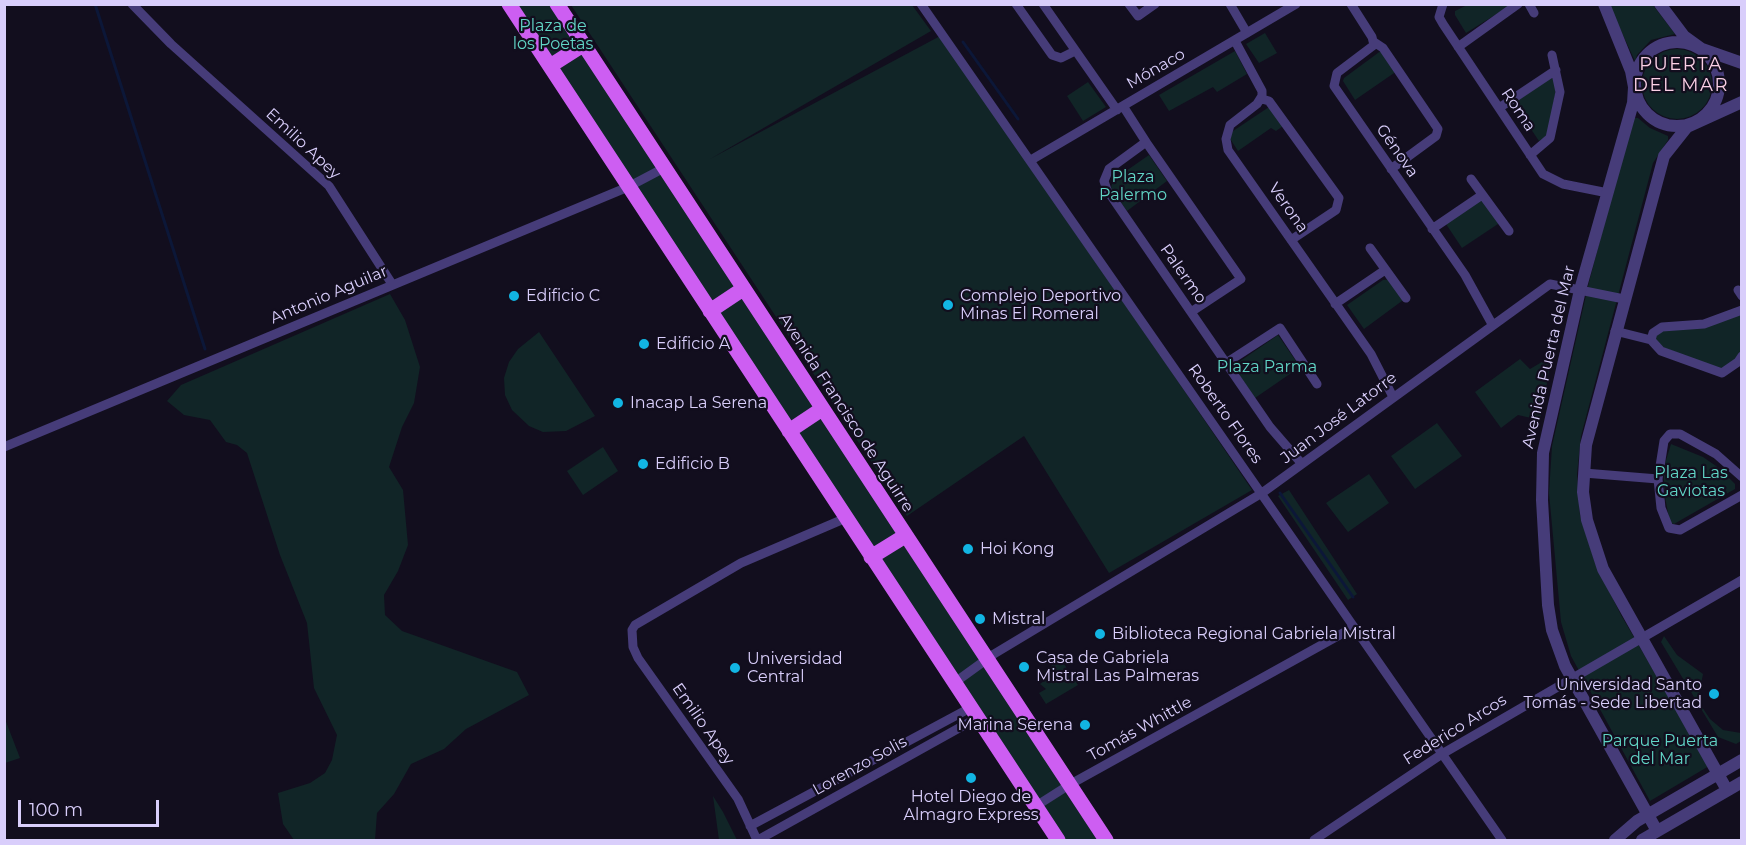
<!DOCTYPE html>
<meta charset="utf-8">
<style>
body{margin:0}
#map{position:relative;width:1746px;height:845px;overflow:hidden;background:#120e1e;font-family:Montserrat,sans-serif}
canvas{display:block}
.frame{position:absolute;inset:0;border:6px solid #d9cefb;pointer-events:none}
.scale{position:absolute;left:18px;top:800px;width:141px;height:27px;box-sizing:border-box;border:3px solid #d9cefb;border-top:0;padding-left:8px;font-size:18px;line-height:21px;white-space:nowrap;color:#d9cefb;-webkit-text-stroke:4px #120e1e;paint-order:stroke}
</style>
<div id="map">
<canvas width="1746" height="845"></canvas>
<div class="frame"></div>
<div class="scale">100 m</div>
</div>
<script>
const ctx = document.querySelector('canvas').getContext('2d');
ctx.lineJoin = 'round';
function fill(path, color) {
  ctx.fillStyle = color;
  ctx.fill(path, 'evenodd');
}
function poly(rows) {
  const path = new Path2D();
  for (const r of rows) {
    if (r.length === 3) {
      path.moveTo(r[0] + r[2], r[1]);
      path.arc(r[0], r[1], r[2], 0, 2 * Math.PI);
      continue;
    }
    path.moveTo(r[0], r[1]);
    for (let i = 2; i < r.length; i += 2) path.lineTo(r[i], r[i + 1]);
  }
  return path;
}
function strokePath(path, color, width, dash) {
  ctx.strokeStyle = color;
  ctx.lineWidth = width;
  ctx.lineCap = dash ? 'butt' : 'round';
  ctx.setLineDash(dash || []);
  ctx.stroke(path);
}
function drawText(font, color, halo, rows, align = 'center') {
  ctx.font = font + ' Montserrat,sans-serif';
  ctx.lineWidth = 4.5;
  ctx.setLineDash([]);
  ctx.textBaseline = 'middle';
  ctx.strokeStyle = halo;
  ctx.fillStyle = color;
  for (const [text, x, y, turn = 0] of rows) {
    ctx.save();
    ctx.translate(x, y);
    ctx.rotate((+turn || 0) * Math.PI / 180);
    ctx.textAlign = isNaN(turn) ? turn : align;
    if (halo) ctx.strokeText(text, 0, 0);
    ctx.fillText(text, 0, 0);
    ctx.restore();
  }
}
const green = poly([
 [514,5,553,5,1101,840,1062,840],
 [571,5,912,5,931,31,710,159,942,35,1252,490,1109,573,1024,436,907,516],
 [1467,5,1511,5,1466,33,1455,15,1455,11],
 [1609,5,1653,5,1675,34,1651,40,1637,55,1635,61],
 [1265,33,1277,53,1259,63,1246,44],
 [1677,84,35],
 [1382,50,1397,71,1355,100,1343,81,1344,78],
 [1235,51,1247,74,1217,92,1213,87,1169,111,1159,95],
 [1555,73,1557,83,1548,136,1539,141,1512,101],
 [1088,82,1106,107,1083,121,1067,96],
 [1269,107,1283,126,1276,131,1271,128,1238,151,1229,137,1233,131],
 [1632,118,1638,118,1650,128,1668,136,1668,140,1653,163,1581,436,1577,474,1580,515,1595,563,1621,615,1709,766,1650,801,1571,656,1561,622,1549,493,1552,446,1589,282],
 [1149,155,1167,181,1127,211,1111,188,1113,180],
 [1482,197,1501,222,1462,248,1446,224],
 [1392,279,1406,298,1364,329,1347,305,1383,280],
 [390,294,405,320,420,367,414,403,402,427,389,467,403,490,408,545,398,571,384,595,385,615,402,631,517,672,529,695,466,729,444,749,411,764,394,794,377,813,375,840,294,840,283,824,278,793,310,783,325,773,332,760,337,735,314,688,307,623,280,555,247,453,237,445,226,442,210,420,184,415,167,401,181,385],
 [1741,312,1741,351,1736,361,1722,370,1657,345,1655,334,1663,329],
 [539,332,595,416,566,431,543,432,529,426,512,410,505,395,504,378,509,362,518,349],
 [1278,335,1300,367,1255,398,1233,366],
 [1552,356,1540,420,1518,415,1501,428,1475,392,1520,359,1530,369],
 [1437,423,1462,456,1415,489,1391,456],
 [1671,444,1703,457,1719,468,1735,484,1735,489,1674,524,1670,523,1664,492,1664,467],
 [603,447,618,471,583,495,567,471],
 [1369,474,1389,503,1348,532,1326,503],
 [1289,490,1357,594,1348,600,1278,496],
 [1664,636,1677,655,1703,674,1699,694,1702,707,1710,719,1723,730,1741,733,1741,741,1736,744,1718,737,1661,642],
 [1058,655,1078,685,1046,704,1039,693,1046,689,1040,684,1048,678,1044,671,1052,666,1048,661],
 [5,719,20,758,5,763,4,763],
 [713,796,723,812,737,840,719,840]
]);
const stream = poly([
 [95,4,205,349],
 [963,42,1018,119],
 [1280,493,1353,597]
]);
const minor = poly([
 [132,4,171,44,329,186,392,284],
 [921,4,1502,840],
 [1016,4,1052,55,1061,58,1075,51],
 [1043,4,1117,110],
 [1129,4,1138,16,1155,4],
 [1230,4,1247,33],
 [1351,4,1372,37,1374,45,1337,73,1334,86,1465,275,1492,324],
 [1443,4,1439,17,1443,24,1543,174,1563,184,1608,193],
 [1529,4,1534,13],
 [1235,41,1262,91,1262,96,1257,104,1230,125,1226,139,1228,150,1371,354,1393,397],
 [1374,42,1383,48,1438,129,1436,136,1391,169],
 [1458,47,1518,4],
 [1262,99,1269,101,1339,198,1336,210,1291,240],
 [1123,106,1146,142,1109,169,1104,181,1107,190,1270,427,1302,464],
 [1499,108,1556,70],
 [1146,142,1241,279,1191,312],
 [1530,155,1550,138,1560,92,1552,55],
 [1031,160,1296,4],
 [1471,179,1509,231],
 [1432,229,1482,195],
 [1370,248,1406,298],
 [1738,290,1742,296],
 [1335,304,1385,270],
 [1742,310,1704,324,1662,327,1653,333,1651,340,1661,351,1722,373,1738,362,1742,356],
 [1615,331,1651,340],
 [1226,363,1280,328,1317,384],
 [4,447,628,187,664,168],
 [1584,473,1658,479],
 [1742,477,1716,454,1680,434,1670,434,1664,441,1658,479,1661,508,1669,528,1680,530,1742,495],
 [954,683,994,654,1262,493,1550,284,1624,299],
 [1036,806,1069,785,1354,627],
 [750,826,970,708],
 [757,840,738,799,638,658,633,647,632,630,635,625,741,563,846,518],
 [758,840,977,718],
 [1314,840,1442,754,1742,580]
]);
const tertiary = poly([
 [1604,4,1631,71,1634,87,1633,103,1580,290,1543,453,1542,500,1548,605,1552,630,1565,666,1657,831],
 [1660,4,1684,36,1702,49,1742,63],
 [1677,84,42],
 [1727,790,1603,569,1587,520,1583,492,1586,445,1664,156,1687,127,1742,102],
 [1615,840,1637,821,1742,760],
 [1642,840,1742,782]
]);
const primary = poly([
 [509,4,1058,840],
 [557,4,1106,840],
 [550,66,583,45],
 [710,311,743,289],
 [789,431,822,409],
 [871,557,905,536]
]);
const markers = [
 [514,296,6,"#12b5e3"],
 [948,305,6,"#12b5e3"],
 [644,344,6,"#12b5e3"],
 [618,403,6,"#12b5e3"],
 [643,464,6,"#12b5e3"],
 [968,549,6,"#12b5e3"],
 [980,619,6,"#12b5e3"],
 [1100,634,6,"#12b5e3"],
 [1024,667,6,"#12b5e3"],
 [735,668,6,"#12b5e3"],
 [1714,694,6,"#12b5e3"],
 [1085,725,6,"#12b5e3"],
 [971,778,6,"#12b5e3"]
];
const parkNames = [
 ["Plaza de",553,26],
 ["los Poetas",553,44],
 ["Plaza",1133,177],
 ["Palermo",1133,195],
 ["Plaza Parma",1267,367],
 ["Plaza Las",1691,473],
 ["Gaviotas",1691,491],
 ["Parque Puerta",1660,741],
 ["del Mar",1660,759]
];
const streetNames = [
 ["Mónaco",1156,69,-30],
 ["Roma",1518,110,56],
 ["Emilio Apey",303,144,43],
 ["Génova",1397,151,55],
 ["Verona",1288,208,55],
 ["Palermo",1183,274,55],
 ["Antonio Aguilar",329,295,-23],
 ["Avenida Puerta del Mar",1549,357,-77],
 ["Avenida Francisco de Aguirre",846,413,57],
 ["Roberto Flores",1225,414,55],
 ["Juan José Latorre",1339,418,-37],
 ["Emilio Apey",703,724,55],
 ["Tomás Whittle",1140,729,-29],
 ["Federico Arcos",1455,730,-32],
 ["Lorenzo Solis",860,766,-29]
];
const poiNames = [
 ["Edificio C",526,296],
 ["Complejo Deportivo",960,296],
 ["Minas El Romeral",960,314],
 ["Edificio A",656,344],
 ["Inacap La Serena",630,403],
 ["Edificio B",655,464],
 ["Hoi Kong",980,549],
 ["Mistral",992,619],
 ["Biblioteca Regional Gabriela Mistral",1112,634],
 ["Casa de Gabriela",1036,658],
 ["Mistral Las Palmeras",1036,676],
 ["Universidad",747,659],
 ["Central",747,677],
 ["Universidad Santo",1702,685,"right"],
 ["Tomás - Sede Libertad",1702,703,"right"],
 ["Marina Serena",1073,725,"right"],
 ["Hotel Diego de",971,797,"center"],
 ["Almagro Express",971,815,"center"]
];
const neighbourhoodNames = [
 ["PUERTA",1681,65],
 ["DEL MAR",1681,86]
];
fill(green, '#112527');
strokePath(stream, '#0c1738', 3);
strokePath(minor, '#463c79', 9);
strokePath(tertiary, '#463c79', 12);
strokePath(primary, '#cd5ef2', 15);
for (const [x, y, r, color] of markers) {
  const dot = new Path2D();
  dot.arc(x, y, r, 0, 2 * Math.PI);
  ctx.fillStyle = color;
  ctx.fill(dot);
  strokePath(dot, '#120e1e', 2);
}
drawText('16px', '#61d5c6', '#120e1e', parkNames);
drawText('16px', '#d9cefb', '#120e1e', streetNames);
drawText('16px', '#d9cefb', '#120e1e', poiNames, 'left');
ctx.letterSpacing = '1.5px';
drawText('18px', '#fbd0e6', '#120e1e', neighbourhoodNames);
ctx.letterSpacing = '0px';
</script>
